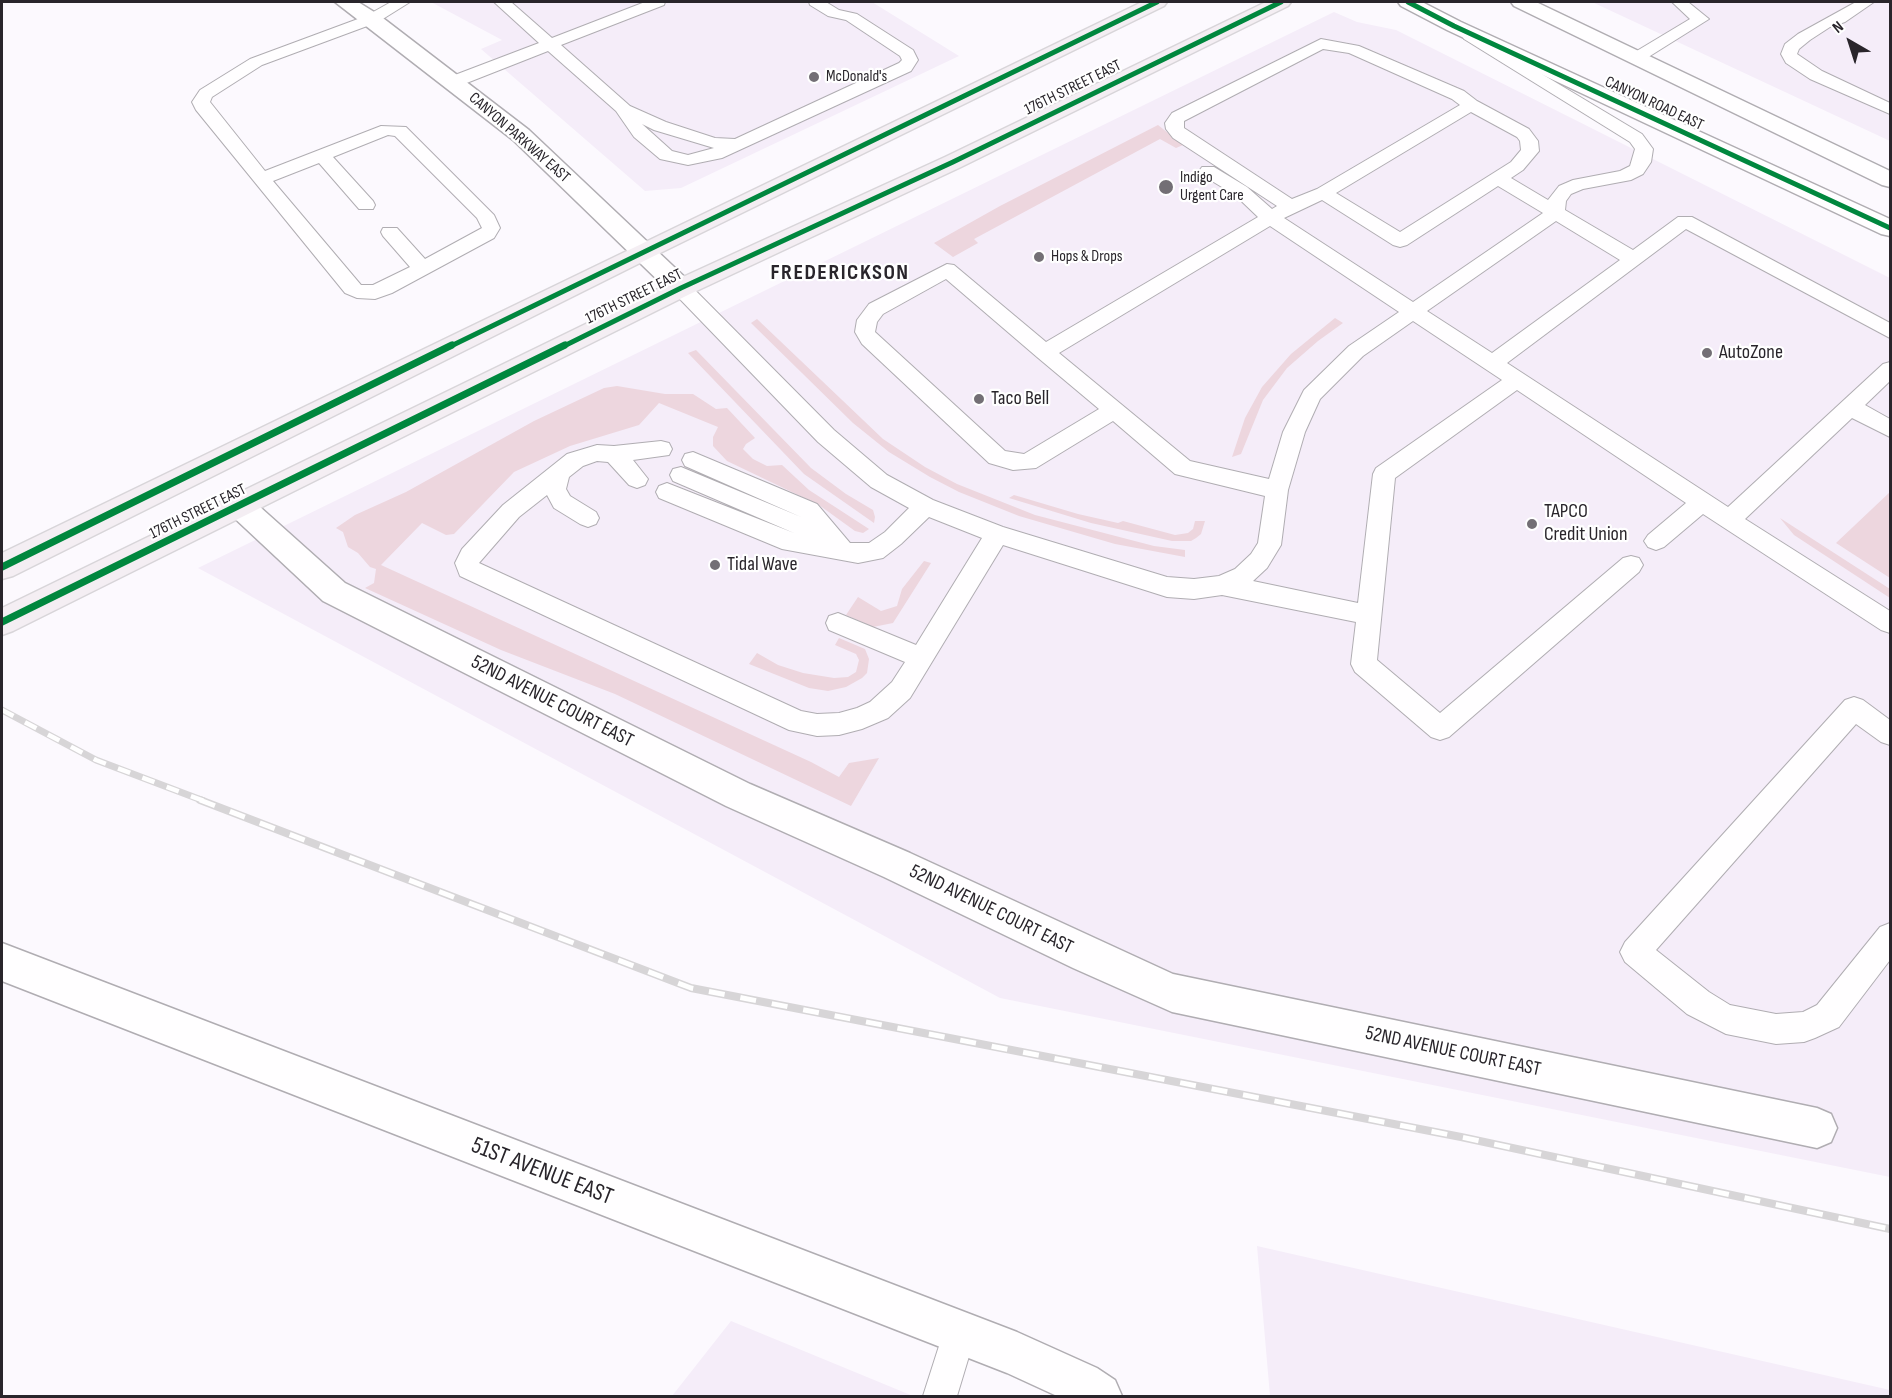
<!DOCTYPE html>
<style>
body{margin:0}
#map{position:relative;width:1892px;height:1398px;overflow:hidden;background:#fcf9fe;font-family:"Sofia Sans Condensed",sans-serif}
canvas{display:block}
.frame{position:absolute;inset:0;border:3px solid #29252b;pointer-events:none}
.north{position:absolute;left:1820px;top:12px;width:60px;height:60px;-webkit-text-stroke:4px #fff;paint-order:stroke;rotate:321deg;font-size:16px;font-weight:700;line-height:24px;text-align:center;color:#29252b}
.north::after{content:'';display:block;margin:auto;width:21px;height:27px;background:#29252b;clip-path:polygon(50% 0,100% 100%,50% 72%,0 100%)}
</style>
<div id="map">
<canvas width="1892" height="1398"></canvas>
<div class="frame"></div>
<div class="north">N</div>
</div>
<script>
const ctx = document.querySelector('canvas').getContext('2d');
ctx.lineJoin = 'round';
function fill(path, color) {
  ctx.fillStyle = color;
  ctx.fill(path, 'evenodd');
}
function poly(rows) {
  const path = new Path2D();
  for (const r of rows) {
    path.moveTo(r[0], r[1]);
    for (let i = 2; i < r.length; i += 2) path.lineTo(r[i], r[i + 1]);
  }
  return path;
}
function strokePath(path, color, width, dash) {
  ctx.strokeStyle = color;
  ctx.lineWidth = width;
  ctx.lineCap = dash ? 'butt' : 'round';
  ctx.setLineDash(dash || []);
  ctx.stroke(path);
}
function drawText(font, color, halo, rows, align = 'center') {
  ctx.font = font + ' "Sofia Sans Condensed",sans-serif';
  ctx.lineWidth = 4.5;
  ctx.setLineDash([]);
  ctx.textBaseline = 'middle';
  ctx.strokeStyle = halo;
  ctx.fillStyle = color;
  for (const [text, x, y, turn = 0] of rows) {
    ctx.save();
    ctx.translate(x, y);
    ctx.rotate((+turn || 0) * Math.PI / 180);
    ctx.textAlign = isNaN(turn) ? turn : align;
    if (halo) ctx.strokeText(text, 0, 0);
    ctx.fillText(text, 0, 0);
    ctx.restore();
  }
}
const built = poly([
 [431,2,872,2,959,56,681,188,645,191,481,49,502,40],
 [1592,2,1890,2,1890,141],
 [1334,12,1357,22,1396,30,1890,278,1890,1177,1000,998,198,568],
 [1257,1246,1890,1390,1890,1396,1270,1396],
 [731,1321,913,1396,672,1396]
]);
const green = poly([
 [1158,125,1183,145,1176,148,1160,139,974,239,978,243,953,257,934,243,1000,206],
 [1335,318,1343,323,1318,341,1287,368,1263,400,1241,454,1232,457,1245,418,1262,387,1291,354],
 [757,319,883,439,925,467,957,484,1035,515,1154,546,1185,550,1185,557,1115,544,1019,516,959,492,930,477,889,452,853,423,751,323],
 [696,350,811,468,846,494,873,510,875,517,874,523,804,474,688,353],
 [617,386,665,394,693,394,716,409,727,408,755,438,746,444,743,449,753,459,767,466,782,465,809,490,869,529,863,533,855,531,819,505,727,461,713,446,713,437,718,427,659,403,639,425,570,446,514,472,454,534,446,535,422,523,381,565,811,762,839,777,849,763,879,758,851,806,615,694,501,650,365,588,374,583,376,569,370,567,358,553,348,547,343,532,336,528,355,515,406,492,534,421,604,388],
 [1890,492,1890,578,1836,543],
 [1014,495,1078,514,1118,523,1123,521,1175,535,1188,533,1193,529,1195,521,1205,521,1201,534,1196,538,1191,541,1172,541,1091,523,1009,498],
 [1780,518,1890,589,1890,598,1794,535],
 [924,561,931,563,893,623,873,627,846,615,858,597,881,611,897,606,902,589],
 [839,638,865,649,869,659,867,673,862,678,846,687,828,691,809,688,749,664,757,653,778,665,803,673,834,678,848,677,856,672,859,660,856,654,835,645]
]);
const service = poly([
 [391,2,410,2,378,22,262,65,212,97,210,102,265,171,381,126,406,127,494,215,500,228,494,238,392,293,375,299,357,298,345,293,196,110,192,102,200,90,250,59,366,16,391,2],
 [388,135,395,136,477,218,482,228,425,259,397,228,383,228,381,232,383,236,410,267,373,285,361,285,273,181,319,163,359,209,373,209,375,205,373,201,333,157,388,135],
 [494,2,511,2,552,38,645,2,665,2,664,5,561,45,630,106,666,122,715,138,735,139,899,63,902,60,900,56,846,20,828,16,810,5,809,2,826,2,839,10,857,14,913,50,918,60,911,71,722,158,688,165,660,159,634,137,616,111,548,51,459,86,447,86,445,82,447,78,539,43,494,2],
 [642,124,654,130,714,148,688,155,672,151,642,124],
 [1672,2,1688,2,1709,19,1642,61,1630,61,1628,58,1630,55,1690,19,1672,2],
 [1856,2,1874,2,1845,22,1830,27,1810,40,1799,49,1797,54,1822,71,1890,103,1890,114,1810,79,1786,63,1781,54,1785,44,1798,34,1856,2],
 [1470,31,1642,134,1653,149,1651,162,1643,174,1631,180,1583,189,1571,194,1566,201,1565,210,1633,250,1678,217,1692,217,1890,323,1890,338,1686,229,1507,363,1728,507,1883,364,1890,362,1890,381,1865,405,1890,419,1890,437,1852,418,1745,519,1890,611,1890,633,1881,630,1703,514,1664,547,1656,550,1648,547,1644,541,1648,535,1686,503,1517,390,1395,478,1377,660,1440,713,1623,558,1631,556,1639,558,1643,565,1639,572,1449,737,1440,740,1431,737,1355,672,1351,664,1356,622,1222,595,1194,599,1167,597,1003,545,910,698,888,718,862,729,839,735,817,736,789,730,460,576,455,563,462,549,503,505,567,454,597,445,614,446,661,441,669,443,672,449,669,455,633,460,648,479,645,485,637,488,629,485,608,462,597,461,583,466,569,477,566,489,570,496,596,512,599,518,596,524,588,527,580,524,554,508,547,495,519,517,479,563,801,711,817,714,839,713,857,708,870,702,892,682,905,662,829,630,826,623,829,616,838,613,916,645,982,538,929,517,901,544,883,558,858,563,782,549,659,498,656,492,659,486,667,483,794,533,673,481,670,475,673,469,681,467,801,517,685,466,682,460,685,454,693,452,817,504,850,543,869,543,885,532,909,508,871,487,818,442,674,293,671,288,674,283,681,281,688,283,834,430,887,475,933,500,1003,527,1167,577,1194,579,1219,576,1235,569,1251,554,1258,543,1265,496,1175,474,1113,421,1036,468,1013,470,989,463,862,344,855,332,857,320,869,304,947,264,954,265,1046,342,1258,217,1235,195,1202,175,1199,171,1202,167,1214,167,1247,187,1272,209,1277,206,1173,138,1166,129,1165,123,1172,113,1321,39,1359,46,1464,91,1477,101,1529,129,1538,141,1539,151,1523,170,1511,178,1548,200,1559,186,1573,180,1620,171,1630,166,1635,149,1630,142,1464,39,1462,36,1470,31],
 [1323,49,1349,53,1452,99,1460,105,1317,189,1292,199,1184,128,1184,121,1323,49],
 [1471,112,1517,137,1520,141,1521,150,1511,162,1400,232,1336,193,1471,112],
 [1498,186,1543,213,1413,302,1284,218,1322,200,1393,245,1400,247,1407,245,1498,186],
 [1556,221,1620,260,1492,353,1427,311,1556,221],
 [1270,226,1399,312,1349,346,1304,390,1283,432,1269,479,1190,461,1059,353,1270,226],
 [946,279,1037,357,1099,409,1024,454,1005,451,875,332,877,322,883,314,946,279],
 [1413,321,1502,380,1376,468,1373,474,1358,603,1253,581,1267,568,1281,545,1288,490,1305,432,1320,399,1363,356,1413,321],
 [1854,697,1863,700,1890,720,1890,745,1881,742,1856,724,1656,950,1709,992,1730,1005,1776,1014,1803,1012,1817,1005,1880,927,1890,923,1890,960,1839,1027,1815,1038,1804,1042,1776,1044,1726,1034,1687,1014,1625,962,1620,952,1625,942,1845,700,1854,697],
 [959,1316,971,1321,976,1333,957,1396,923,1396,947,1321,959,1316]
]);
const minor = poly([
 [335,2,358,2,379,15,529,130,690,282,694,288,690,294,681,297,672,294,513,140,335,2],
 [240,495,250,498,345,583,750,784,910,853,1173,974,1817,1108,1831,1114,1837,1128,1831,1142,1817,1148,1172,1012,1073,968,884,877,726,806,323,601,230,514,225,506,230,498,240,495],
 [2,943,1017,1332,1097,1368,1115,1380,1122,1396,1057,1396,1007,1373,2,981,2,943]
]);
const secondary = poly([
 [1398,2,1422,2,1461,22,1890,219,1890,236,1881,234,1447,30,1401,6,1398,2],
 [1511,2,1536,2,1890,171,1890,187,1882,185,1514,6,1511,2]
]);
const primary = poly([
 [1142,2,1167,2,1164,6,652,257,13,576,2,579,2,553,1142,2],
 [1266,2,1291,2,1288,6,961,167,690,294,13,631,2,635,2,608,672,282,945,157,1266,2]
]);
const railFar1 = poly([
 [2,710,96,760,204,801]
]);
const rail = poly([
 [200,800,691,988,1461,1137,1890,1229]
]);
const cyclewayFar1 = poly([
 [1408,2,1454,26,1890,228],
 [449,347,1157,2],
 [562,347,681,288,953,162,1281,2]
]);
const cycleway = poly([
 [2,567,452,345],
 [2,622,565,345]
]);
const markers = [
 [814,77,6,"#736f75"],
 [1166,187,8,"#736f75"],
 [1039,257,6,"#736f75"],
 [1707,353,6,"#736f75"],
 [979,399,6,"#736f75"],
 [1532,524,6,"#736f75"],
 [715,565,6,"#736f75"]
];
const farPoinames = [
 ["McDonald's",826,77],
 ["Indigo",1180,178],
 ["Urgent Care",1180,196],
 ["Hops & Drops",1051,257]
];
const farStreetnames = [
 ["176TH STREET EAST",1073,88,-26],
 ["CANYON ROAD EAST",1654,104,25],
 ["CANYON PARKWAY EAST",519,138,41],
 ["176TH STREET EAST",634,297,-26],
 ["176TH STREET EAST",198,512,-26]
];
const poiNames = [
 ["AutoZone",1719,353],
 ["Taco Bell",991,399],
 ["TAPCO",1544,512],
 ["Credit Union",1544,535],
 ["Tidal Wave",727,565]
];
const streetNames = [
 ["52ND AVENUE COURT EAST",552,702,27],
 ["52ND AVENUE COURT EAST",991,910,26],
 ["52ND AVENUE COURT EAST",1453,1052,12]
];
const farDistrictnames = [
 ["FREDERICKSON",840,273]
];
const nearStreetnames = [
 ["51ST AVENUE EAST",542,1172,21]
];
fill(built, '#f5edf9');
fill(green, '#edd6de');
strokePath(service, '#b0adb2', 2);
strokePath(minor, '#b0adb2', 3);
strokePath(secondary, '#b0adb2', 3);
strokePath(primary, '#d8d5d9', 3);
fill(service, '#fffeff');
fill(minor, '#fffeff');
fill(secondary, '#fffeff');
fill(primary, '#f4eef3');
strokePath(railFar1, '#d7d5d7', 7);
strokePath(rail, '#d7d5d7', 8);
strokePath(railFar1, '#fff', 4.5, [13]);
strokePath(rail, '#fff', 5, [16]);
strokePath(cyclewayFar1, '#00873e', 5);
strokePath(cycleway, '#00873e', 7);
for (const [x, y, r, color] of markers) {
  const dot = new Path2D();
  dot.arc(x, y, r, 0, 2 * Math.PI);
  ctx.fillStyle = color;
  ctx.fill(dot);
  strokePath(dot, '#fff', 2);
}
drawText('16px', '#29252b', '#fff', farPoinames, 'left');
drawText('16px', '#29252b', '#fff', farStreetnames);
drawText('20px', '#29252b', '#fff', poiNames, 'left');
drawText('20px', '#29252b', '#fff', streetNames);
ctx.letterSpacing = '1.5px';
drawText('bold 22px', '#29252b', '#fff', farDistrictnames);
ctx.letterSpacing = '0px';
drawText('24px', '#29252b', '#fff', nearStreetnames);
</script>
